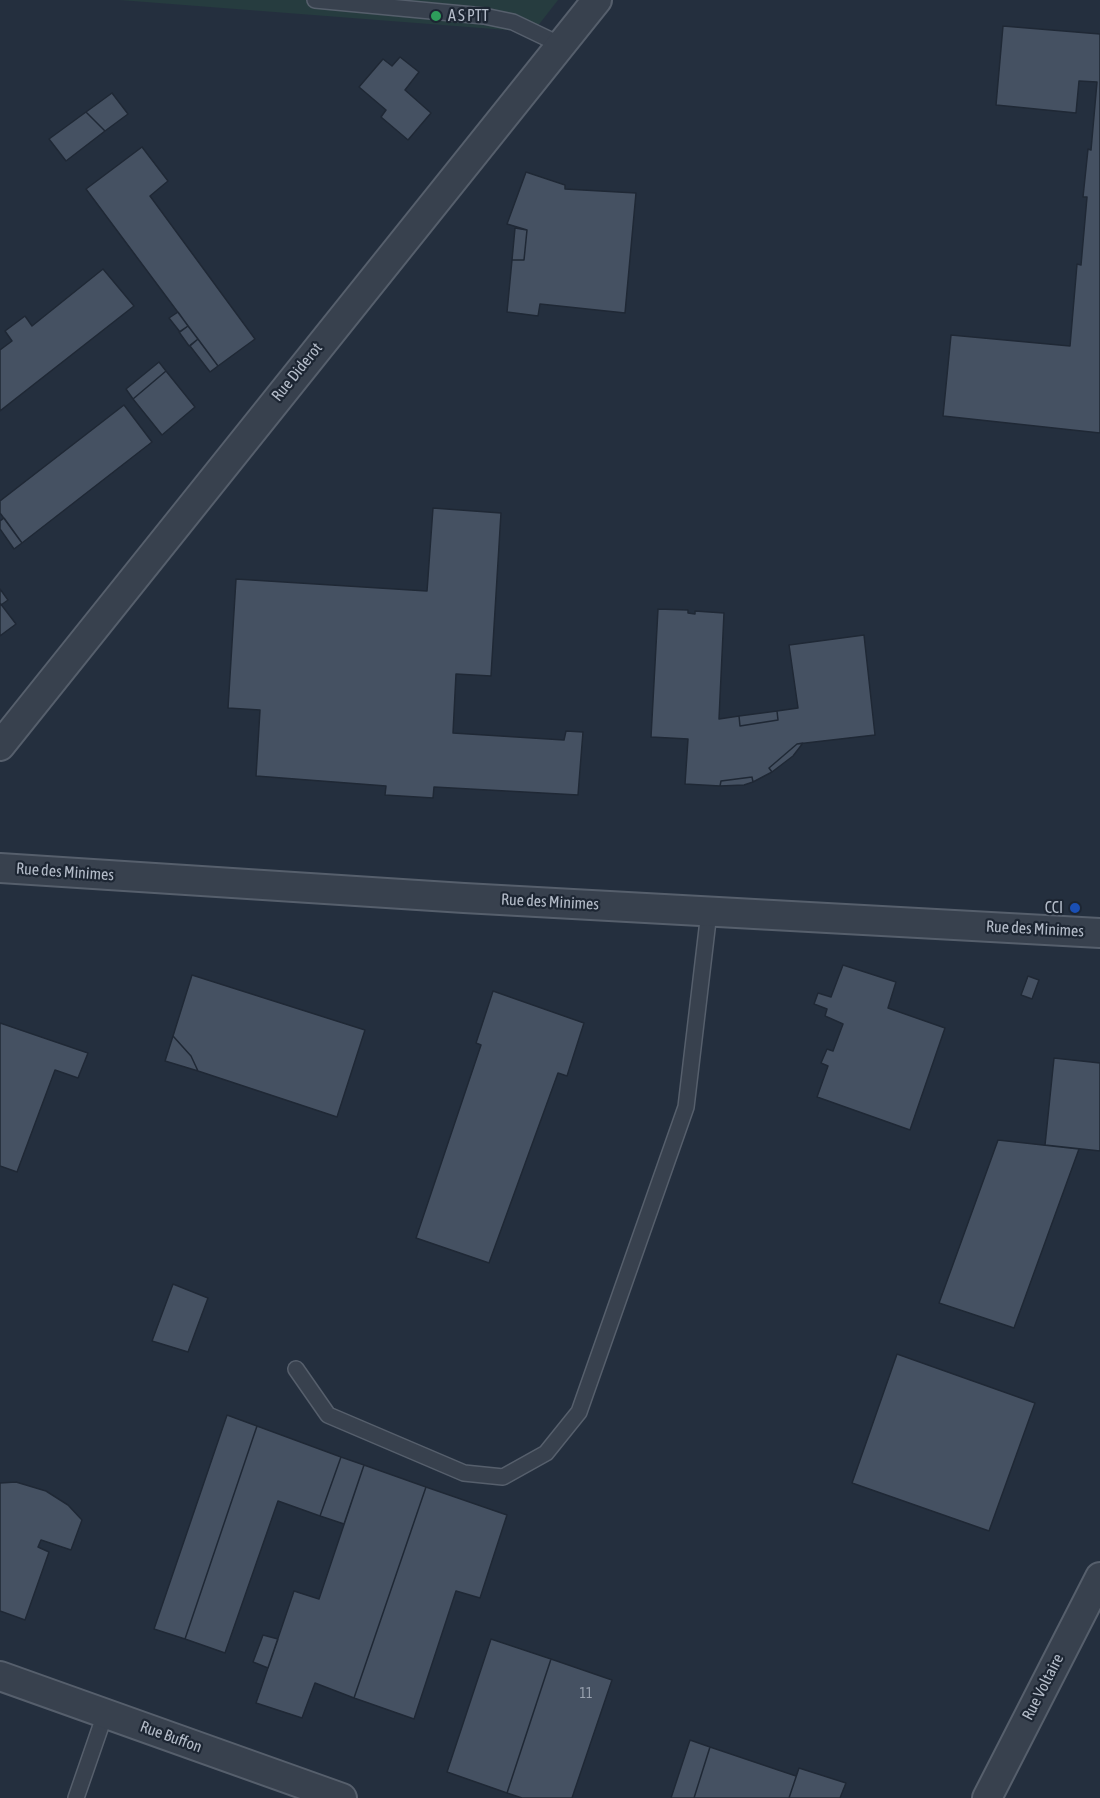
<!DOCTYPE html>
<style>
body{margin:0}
canvas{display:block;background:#242f3e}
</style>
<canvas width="1100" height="1798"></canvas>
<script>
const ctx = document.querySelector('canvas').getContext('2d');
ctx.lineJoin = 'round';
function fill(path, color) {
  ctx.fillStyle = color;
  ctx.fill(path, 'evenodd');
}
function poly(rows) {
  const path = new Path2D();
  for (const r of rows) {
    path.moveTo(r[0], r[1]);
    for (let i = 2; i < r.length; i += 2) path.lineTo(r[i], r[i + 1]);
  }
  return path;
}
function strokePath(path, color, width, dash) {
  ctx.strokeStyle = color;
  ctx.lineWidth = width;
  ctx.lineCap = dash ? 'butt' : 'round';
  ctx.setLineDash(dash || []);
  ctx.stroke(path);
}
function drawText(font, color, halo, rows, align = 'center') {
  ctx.font = font + ' "Asap Condensed",sans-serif';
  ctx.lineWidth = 4.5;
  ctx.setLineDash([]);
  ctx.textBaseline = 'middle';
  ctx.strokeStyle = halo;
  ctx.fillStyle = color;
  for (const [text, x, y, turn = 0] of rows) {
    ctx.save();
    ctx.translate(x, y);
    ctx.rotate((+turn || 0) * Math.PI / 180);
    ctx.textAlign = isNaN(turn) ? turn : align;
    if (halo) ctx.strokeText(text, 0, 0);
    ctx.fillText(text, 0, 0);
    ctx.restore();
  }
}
const green = poly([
 [120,0,558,0,533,32]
]);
const building = poly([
 [1003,26,1100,34,1100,433,943,416,951,335,1070,346,1077,264,1081,265,1087,197,1083,197,1088,149,1091,150,1097,82,1079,81,1076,113,996,105,1003,26],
 [400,57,419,72,405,90,431,113,408,140,381,117,386,110,359,87,383,59,392,66,400,57],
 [112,93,128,114,105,131,86,112,112,93],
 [86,112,105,131,66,161,49,139,86,112],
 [142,147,168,181,150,196,255,339,218,366,86,189,142,147],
 [526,172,565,185,565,189,636,193,625,313,540,304,538,316,507,312,512,260,524,260,527,230,507,224,526,172],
 [515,228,527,230,524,260,512,260,515,228],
 [103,269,134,306,0,411,0,350,12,341,5,331,25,316,32,326,103,269],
 [178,312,188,326,180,332,169,318,178,312],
 [188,326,198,339,189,346,179,332,188,326],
 [198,339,218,366,210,372,190,346,198,339],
 [159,362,166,371,133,399,126,389,159,362],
 [166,371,195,407,162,435,133,399,166,371],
 [124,405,152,442,22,543,0,513,0,501,124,405],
 [433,508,501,513,491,676,456,674,453,733,564,740,566,731,583,732,578,795,434,787,433,798,385,795,386,786,256,776,260,710,228,708,236,579,427,591,433,508],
 [4,518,22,543,14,549,0,529,0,521,4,518],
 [0,589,8,600,1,605,0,603,0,589],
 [0,603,16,624,0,636,0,603],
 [658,609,688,610,688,613,695,614,695,611,724,613,719,719,739,716,740,726,778,720,777,711,798,708,789,645,864,635,875,735,797,744,769,768,772,772,753,782,752,777,721,781,720,786,685,784,688,739,651,737,658,609],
 [777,711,778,720,740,726,739,716,777,711],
 [803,743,793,756,772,772,769,768,797,744,803,743],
 [752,777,753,782,744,785,720,786,721,781,752,777],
 [843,965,896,982,888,1008,945,1028,910,1130,817,1097,828,1066,821,1063,827,1049,833,1051,843,1024,825,1016,827,1009,814,1004,818,993,831,997,843,965],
 [192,975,365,1030,337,1117,198,1071,191,1056,173,1036,192,975],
 [1028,976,1039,980,1032,999,1021,995,1028,976],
 [493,991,584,1023,567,1076,558,1073,489,1263,416,1238,481,1045,476,1043,493,991],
 [0,1023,88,1053,78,1078,55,1070,17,1172,0,1166,0,1023],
 [173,1036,191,1056,198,1071,165,1061,173,1036],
 [1054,1058,1100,1063,1100,1151,1045,1145,1054,1058],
 [998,1140,1079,1149,1014,1328,939,1303,998,1140],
 [173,1284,208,1298,188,1352,152,1341,173,1284],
 [897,1354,1035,1403,989,1531,852,1483,897,1354],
 [227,1415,257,1426,185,1639,154,1629,227,1415],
 [257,1426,341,1457,320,1516,278,1501,225,1653,185,1639,257,1426],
 [341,1457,364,1465,344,1524,320,1516,341,1457],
 [364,1465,426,1487,354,1698,315,1683,302,1718,256,1703,294,1591,319,1599,364,1465],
 [16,1482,46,1491,68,1505,82,1520,71,1550,41,1540,38,1547,49,1552,25,1620,0,1611,0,1483,16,1482],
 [426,1487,507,1515,480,1598,456,1591,414,1719,354,1698,426,1487],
 [263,1635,278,1639,268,1668,253,1662,263,1635],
 [491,1639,551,1659,507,1793,447,1772,491,1639],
 [551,1659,612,1680,572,1798,522,1798,507,1793,551,1659],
 [690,1740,710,1747,694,1798,671,1798,690,1740],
 [710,1747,796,1776,798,1771,789,1798,694,1798,710,1747],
 [799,1768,846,1783,840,1798,789,1798,799,1768]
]);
const lane = poly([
 [315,0,484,16,513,22,561,45],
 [296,1369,328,1415,464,1473,503,1477,546,1453,579,1412,686,1107,709,912],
 [76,1798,105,1714]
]);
const street = poly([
 [0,746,597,0],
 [0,868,464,898,1100,933],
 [0,1676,342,1798],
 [987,1798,1100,1577]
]);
const markers = [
 [436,16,6,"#2e9e5b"],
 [1075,908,6,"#1a4fb4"]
];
const numberNames = [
 ["11",586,1694]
];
const poiNames = [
 ["A S PTT",448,16],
 ["CCI",1063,908,"right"]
];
const streetNames = [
 ["Rue Diderot",297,372,-51],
 ["Rue des Minimes",65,872,4],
 ["Rue des Minimes",550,902,3],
 ["Rue des Minimes",1035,929,3],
 ["Rue Voltaire",1043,1687,-63],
 ["Rue Buffon",171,1737,20]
];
fill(green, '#263c3f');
fill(building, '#455162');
strokePath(building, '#1f2835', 1.5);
strokePath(lane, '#565f6c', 18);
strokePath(street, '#565f6c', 32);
strokePath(lane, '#38414e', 15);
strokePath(street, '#38414e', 28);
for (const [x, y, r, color] of markers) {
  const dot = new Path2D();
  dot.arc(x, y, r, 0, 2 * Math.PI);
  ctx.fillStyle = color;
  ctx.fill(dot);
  strokePath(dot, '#1d2633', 2);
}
drawText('14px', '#98a1af', null, numberNames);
drawText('16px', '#b4bcc9', '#1d2633', poiNames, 'left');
drawText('16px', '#b4bcc9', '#1d2633', streetNames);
</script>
